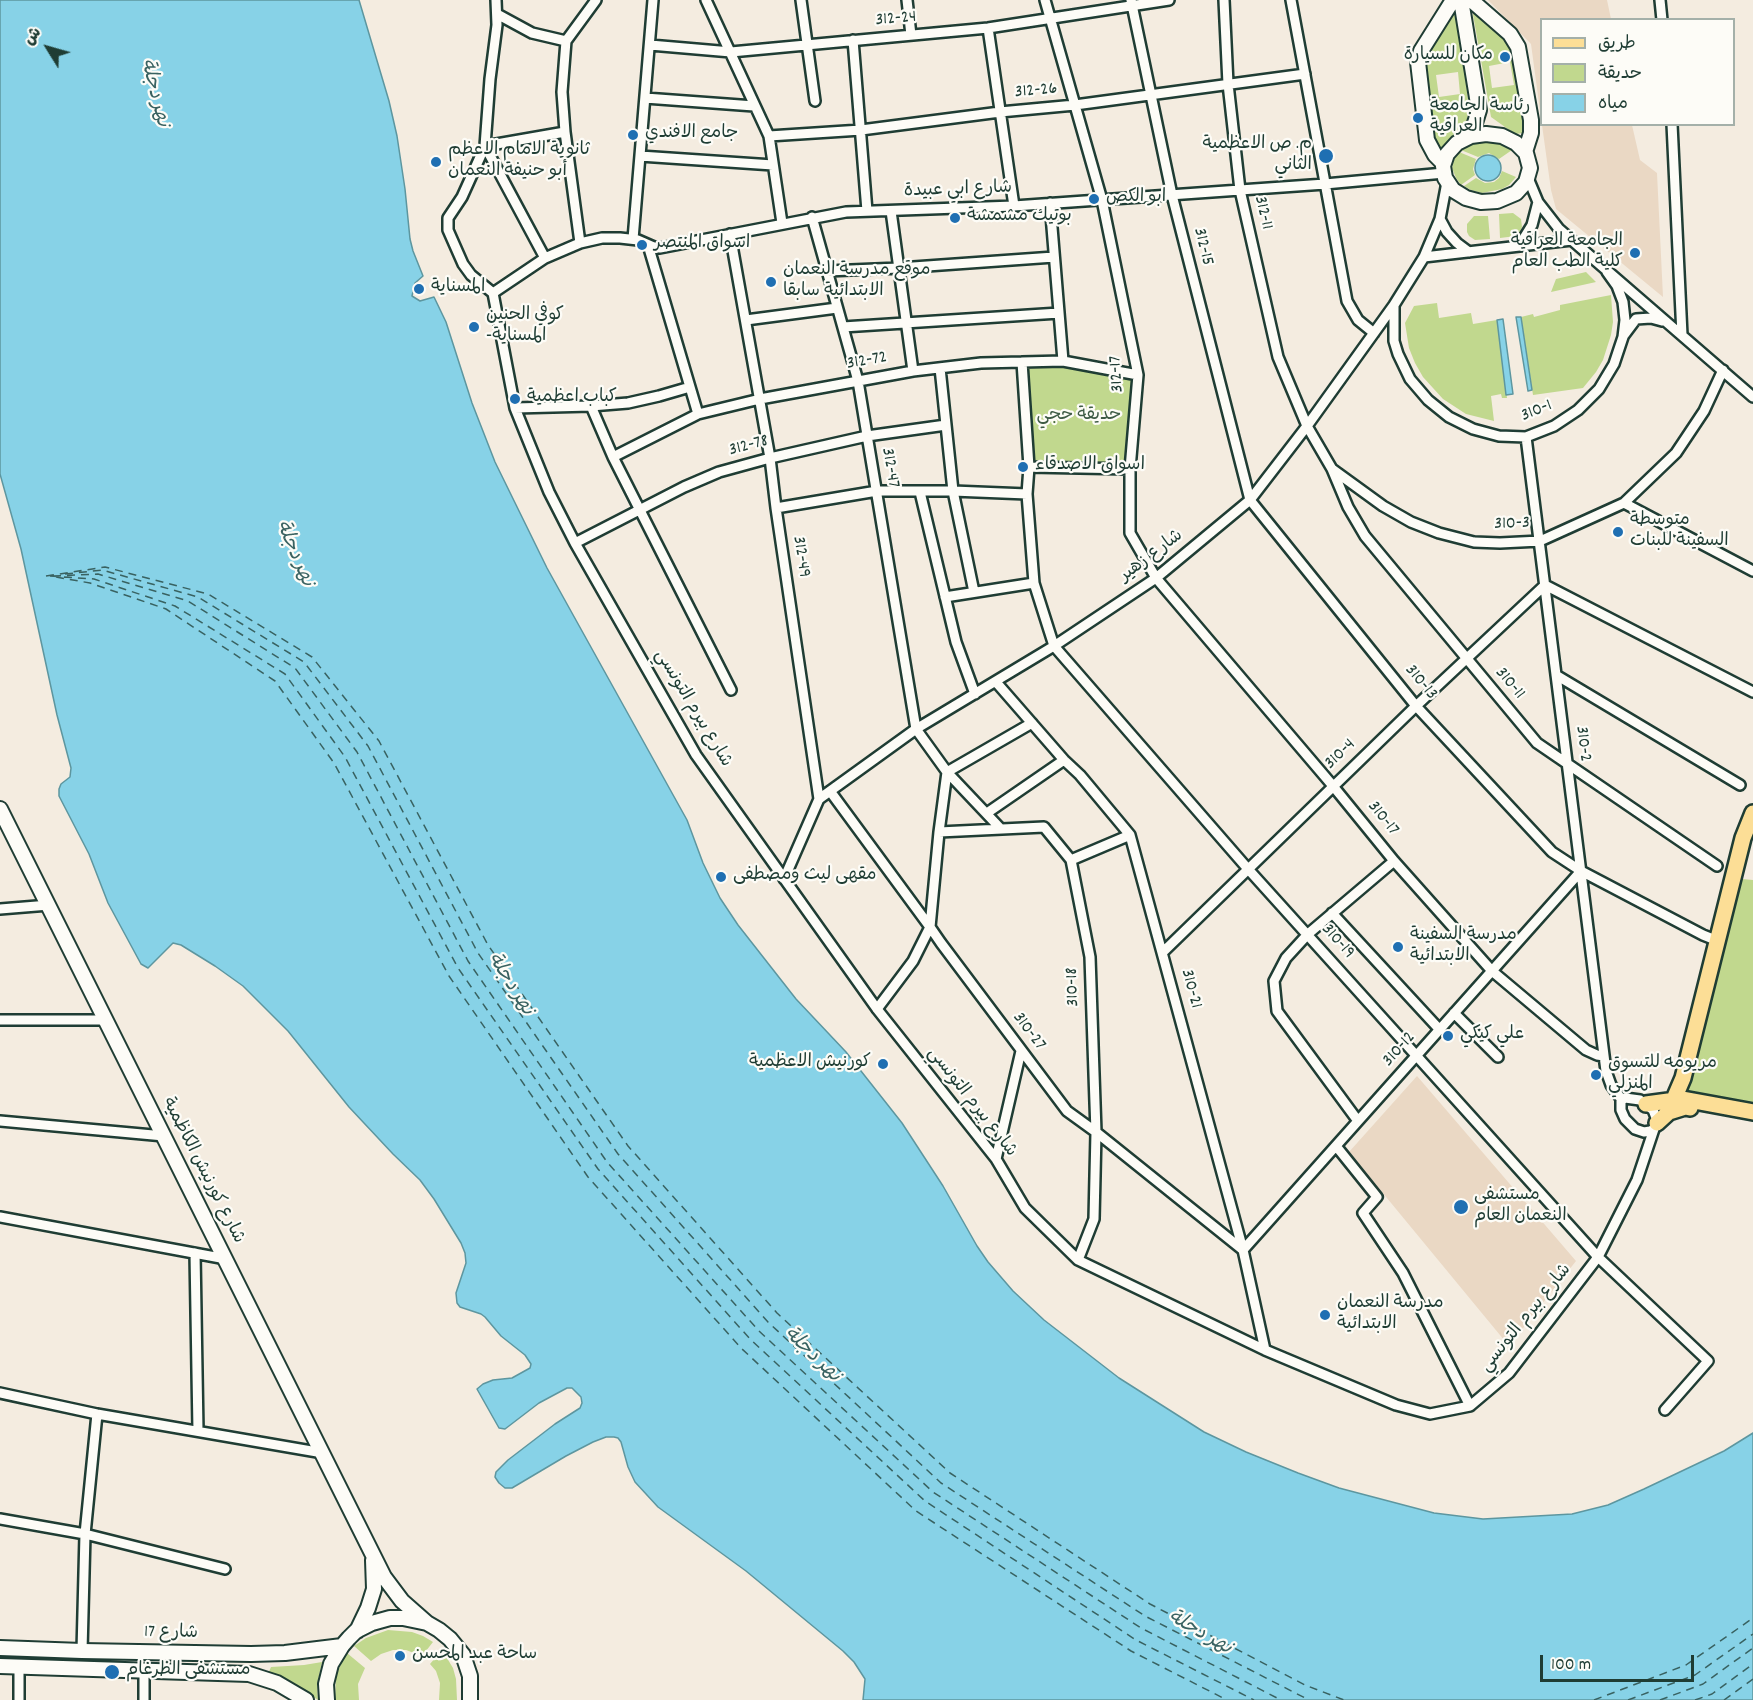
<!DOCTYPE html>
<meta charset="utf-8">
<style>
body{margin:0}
#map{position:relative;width:1753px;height:1700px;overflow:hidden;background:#f4ece0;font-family:Dekko,"Playpen Sans Arabic",sans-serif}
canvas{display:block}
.legend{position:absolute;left:1540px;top:18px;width:195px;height:108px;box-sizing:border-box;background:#fdfcf7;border:2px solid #a4b0a9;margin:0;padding:8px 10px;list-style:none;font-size:18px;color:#1f3d34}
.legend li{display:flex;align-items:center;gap:12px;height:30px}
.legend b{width:30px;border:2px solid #a4b0a9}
.north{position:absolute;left:18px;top:18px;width:60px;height:60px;-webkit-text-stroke:4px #fdfcf7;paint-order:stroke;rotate:307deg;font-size:16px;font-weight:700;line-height:24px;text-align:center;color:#1f3d34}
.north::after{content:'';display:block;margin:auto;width:21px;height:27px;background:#1f3d34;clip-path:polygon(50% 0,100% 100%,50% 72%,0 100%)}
.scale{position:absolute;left:1540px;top:1655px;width:154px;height:27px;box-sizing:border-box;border:3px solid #1f3d34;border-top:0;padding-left:8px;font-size:18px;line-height:21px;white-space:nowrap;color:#1f3d34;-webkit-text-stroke:4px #fdfcf7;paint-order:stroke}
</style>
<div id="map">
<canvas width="1753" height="1700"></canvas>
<ul class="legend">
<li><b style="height:8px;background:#fcde96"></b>طريق</li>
<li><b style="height:16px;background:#c1d88e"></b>حديقة</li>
<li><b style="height:16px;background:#87d2e7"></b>مياه</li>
</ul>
<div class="north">ش</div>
<div class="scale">100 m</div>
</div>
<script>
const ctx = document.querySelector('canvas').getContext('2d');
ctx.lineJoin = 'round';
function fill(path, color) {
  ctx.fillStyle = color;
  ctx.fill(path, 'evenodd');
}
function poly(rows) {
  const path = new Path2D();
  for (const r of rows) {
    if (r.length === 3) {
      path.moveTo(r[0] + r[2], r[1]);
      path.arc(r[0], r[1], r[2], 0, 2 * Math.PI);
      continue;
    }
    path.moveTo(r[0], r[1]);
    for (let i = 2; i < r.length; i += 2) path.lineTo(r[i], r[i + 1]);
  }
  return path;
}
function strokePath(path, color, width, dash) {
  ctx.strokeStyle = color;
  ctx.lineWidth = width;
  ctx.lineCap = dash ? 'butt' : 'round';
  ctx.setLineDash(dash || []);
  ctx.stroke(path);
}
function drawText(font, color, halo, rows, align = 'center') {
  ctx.font = font + ' Dekko,"Playpen Sans Arabic",sans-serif';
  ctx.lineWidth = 4.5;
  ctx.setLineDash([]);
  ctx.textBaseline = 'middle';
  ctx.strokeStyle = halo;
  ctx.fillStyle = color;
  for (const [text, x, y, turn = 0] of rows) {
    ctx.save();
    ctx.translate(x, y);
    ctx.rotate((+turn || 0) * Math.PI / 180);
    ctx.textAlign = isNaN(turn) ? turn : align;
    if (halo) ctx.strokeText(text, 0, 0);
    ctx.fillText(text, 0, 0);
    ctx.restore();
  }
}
const built = poly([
 [1488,0,1607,0,1611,19,1542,20,1541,118,1531,44],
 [1542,125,1632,125,1640,160,1657,173,1663,297,1556,209,1551,190],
 [1417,1076,1576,1261,1509,1346,1349,1152]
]);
const green = poly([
 [1472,9,1481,16,1483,22,1512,44,1526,128,1523,133,1516,134,1512,132,1491,117],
 [1510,62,1514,85,1492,88,1489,66],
 [1456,10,1458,10,1469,109,1465,128,1442,153,1434,148,1422,57],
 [1458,72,1460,94,1439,97,1436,75],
 [1485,141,1501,143,1512,150,1499,159,1489,153,1478,157,1461,150,1470,144],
 [1459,152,1476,159,1473,169,1475,175,1461,185,1456,178,1452,168,1454,160],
 [1502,171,1516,177,1509,185,1502,189,1482,193,1471,190,1464,186,1476,178,1485,183,1494,182,1499,178],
 [1513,213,1521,219,1522,227,1520,232,1516,236,1500,238,1499,214],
 [1474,216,1488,216,1490,239,1475,240,1469,236,1467,232,1467,224],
 [1586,272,1596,282,1551,292,1556,279],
 [1611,295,1613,322,1611,335,1603,360,1596,372,1583,388,1533,395,1521,317,1533,314,1534,317,1560,310,1560,305],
 [1437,303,1439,318,1471,313,1473,324,1497,320,1507,398,1502,398,1501,394,1491,396,1494,421,1466,414,1443,399,1423,377,1415,363,1409,348,1405,323,1414,306],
 [1063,361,1138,375,1130,469,1035,467,1027,453,1022,362],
 [1742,879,1753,880,1753,1106,1688,1092],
 [388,1630,412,1632,423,1636,433,1642,422,1656,406,1650,393,1650,381,1654,371,1661,354,1646,366,1638],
 [442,1650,453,1668,456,1679,457,1700,439,1700,440,1683,436,1671,430,1664],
 [347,1653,365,1668,358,1684,359,1700,335,1700,336,1676,341,1664],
 [322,1662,317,1685,318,1700,303,1690,268,1674,271,1667,304,1665]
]);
const water = poly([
 [0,0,359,0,389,101,397,136,405,189,410,239,413,251,423,276,415,283,412,296,420,301,434,297,446,322,472,403,495,462,547,568,687,820,703,863,720,898,738,925,796,999,846,1052,902,1123,943,1186,977,1246,988,1262,1013,1291,1044,1320,1119,1378,1204,1432,1246,1452,1298,1473,1339,1488,1434,1513,1483,1519,1572,1514,1608,1505,1644,1489,1724,1451,1753,1433,1753,1700,863,1700,865,1679,854,1662,843,1651,746,1571,658,1507,635,1482,628,1467,621,1442,618,1438,614,1437,606,1437,593,1442,566,1456,512,1488,505,1488,499,1483,495,1477,496,1472,508,1460,555,1424,580,1408,582,1403,581,1397,572,1388,567,1388,539,1403,505,1429,499,1428,477,1389,483,1384,493,1380,512,1378,530,1368,531,1364,525,1355,501,1336,485,1317,481,1314,460,1307,457,1303,456,1293,466,1263,465,1253,461,1243,434,1199,420,1180,393,1154,349,1107,288,1031,243,986,215,966,181,945,173,943,148,968,141,964,108,903,89,854,59,796,59,789,61,784,70,777,71,768,57,715,21,549,0,474,0,0],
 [1488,168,13],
 [1516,317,1521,317,1532,390,1528,391,1516,317],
 [1503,319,1513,394,1506,395,1497,320,1503,319]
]);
const ferry = poly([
 [65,574,102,570,198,597,304,662,368,746,478,953,618,1154,768,1322,941,1483,1145,1616,1309,1700],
 [46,576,105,567,208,594,312,657,379,741,488,945,628,1146,777,1313,950,1473,1150,1604,1305,1685,1344,1700],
 [50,576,94,579,175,606,285,674,345,757,458,968,598,1169,750,1339,925,1501,1136,1640,1254,1700],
 [53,576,98,574,188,601,295,668,357,752,468,961,607,1162,759,1331,933,1492,1141,1628,1281,1700],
 [56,577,90,583,166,609,275,681,334,763,449,976,588,1177,741,1348,916,1511,1131,1651,1227,1700],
 [1594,1700,1686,1665,1753,1618],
 [1628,1700,1695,1675,1753,1634],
 [1660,1700,1703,1684,1753,1648],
 [1695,1700,1712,1694,1753,1664],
 [1724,1700,1753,1679]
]);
const street = poly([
 [496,0,497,25,490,79,485,146,545,258],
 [706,0,769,136,782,223],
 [801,0,815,101],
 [907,0,911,35],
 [1045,0,1102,200,1138,375,1130,469,1130,533,1156,578,1333,786,1394,861,1492,971,1586,1050,1597,1055,1604,1056],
 [1131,0,1172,195,1250,500,1416,706,1552,852,1581,871,1703,935,1718,941],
 [1224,0,1228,84,1240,190,1278,357,1307,426,1332,469,1383,506,1411,522,1439,533,1474,542,1500,543,1540,541,1624,503,1676,453,1704,411,1723,370],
 [1291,0,1347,301,1358,320,1374,333],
 [1660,0,1662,20],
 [497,14,532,33,566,41],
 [988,28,1014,206],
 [853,40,867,211],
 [650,45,731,52,988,28,1169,0],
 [645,98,754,106],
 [1672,124,1682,335],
 [769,136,861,130,1000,112,1075,105,1305,74],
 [640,156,773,165],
 [1528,178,1538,202,1559,229,1753,397],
 [1050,203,1063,361],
 [891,211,913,371],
 [812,217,858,381,916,729,947,772,1000,828],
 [1440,219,1447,232,1457,243,1469,252],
 [730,234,770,458,776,508,819,799,784,879],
 [633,239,653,0],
 [580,243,565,132,562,92,566,41,596,0],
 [648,245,698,414],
 [1519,246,1532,225,1538,202],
 [1424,257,1572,240],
 [827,271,899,268,1054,257],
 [493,293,515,408,549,492,575,543,696,755,877,1009,996,1159,1025,1208,1078,1260,1265,1350,1396,1405,1430,1414,1470,1406,1509,1373,1598,1257,1637,1180,1654,1129],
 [493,293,545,258,580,243,602,238,620,238,638,240,654,247,660,248,846,212,1014,206,1325,184,1444,173],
 [493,293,471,275,463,264,448,230,448,218,462,197,485,146,565,132],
 [1394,305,1394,341,1398,354,1410,379,1428,400,1449,417,1473,429,1499,436,1526,437,1554,426,1578,410,1599,389,1614,364,1623,337,1625,320,1623,302,1617,286,1607,272],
 [746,320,837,308],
 [843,327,1059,313],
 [1624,335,1636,319,1651,318,1662,321],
 [1022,362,1029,467,1027,494,1034,583,1054,646,1248,869,1598,1257,1708,1361,1665,1410],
 [940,368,953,491,974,592],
 [591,406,613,457,731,690],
 [515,408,591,406,628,403,659,396,690,387],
 [1526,437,1606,1071,1611,1085,1622,1100],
 [613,457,698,414,760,399,913,371,981,363,1063,361,1138,375],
 [1029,467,1130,469],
 [1332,469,1348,507,1365,536,1537,743,1717,866],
 [920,492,956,642,975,694],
 [1624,503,1753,571],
 [776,508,877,491,953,491,1027,494],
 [575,543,684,487,719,472,770,458,867,436,946,425],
 [945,597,1034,583],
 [1556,675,1740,785],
 [996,682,1064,760,1080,775,1130,835,1243,1250,1265,1350],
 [830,791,930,927,941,943,1067,1111,1096,1132,1243,1250,1581,871],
 [819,799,916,729,1054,646,1156,578,1250,500,1307,426,1394,305,1424,257,1440,219,1447,182],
 [987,813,1064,760],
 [939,832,1044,827,1071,860,1090,957,1096,1132,1094,1219,1078,1260],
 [1071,860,1130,835],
 [0,909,49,905],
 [1332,913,1440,1030],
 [1163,952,1416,706,1545,585,1753,692],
 [877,1009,913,961,930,927,939,832,947,772,1032,723],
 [1454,1013,1498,1057],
 [0,1020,106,1020],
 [1625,1098,1640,1100,1653,1110,1657,1120,1654,1129,1650,1131,1644,1132,1635,1129,1625,1119,1621,1110,1621,1101,1625,1098],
 [0,1121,164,1136],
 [1358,1121,1277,1011,1274,981,1286,958,1308,934,1394,861],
 [1336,1146,1377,1197,1363,1213,1403,1273,1470,1406],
 [996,1159,1021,1051],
 [0,1217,226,1259],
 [195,1253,198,1431],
 [0,1393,97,1414,323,1453],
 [0,1519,85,1534,225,1569],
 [82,1651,85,1534,97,1414],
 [19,1700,19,1667],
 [144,1700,144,1670]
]);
const secondary = poly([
 [1461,0,1479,110,1471,136],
 [1471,0,1510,34,1518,47,1531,120,1531,133,1525,152],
 [1486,134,1502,136,1516,143,1526,153,1530,168,1526,182,1516,193,1497,201,1481,202,1466,198,1453,190,1445,178,1443,166,1447,154,1457,143,1471,136,1486,134],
 [1443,163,1435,155,1427,140,1418,62,1421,51,1453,0],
 [0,809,384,1577,402,1601,427,1623],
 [357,1631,368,1608,374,1589,373,1560],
 [0,1648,82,1651,251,1654,285,1653,342,1646],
 [0,1666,249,1674,277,1683,306,1700],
 [327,1700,326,1684,331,1664,342,1646,349,1638,356,1631,372,1623,390,1618,403,1618,427,1623,439,1630,450,1639,463,1655,470,1676,470,1700]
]);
const primary = poly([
 [1674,1099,1683,1078,1743,838,1753,813],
 [1646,1104,1683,1099,1753,1112],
 [1657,1123,1669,1112,1685,1107,1690,1108]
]);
const markers = [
 [1505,57,6,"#1f6fb2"],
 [1418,118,6,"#1f6fb2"],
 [633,135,6,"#1f6fb2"],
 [1326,156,8,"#1f6fb2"],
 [436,162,6,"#1f6fb2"],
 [1094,199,6,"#1f6fb2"],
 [955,218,6,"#1f6fb2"],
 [642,245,6,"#1f6fb2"],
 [1635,253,6,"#1f6fb2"],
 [771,282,6,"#1f6fb2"],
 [419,289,6,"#1f6fb2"],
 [474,327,6,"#1f6fb2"],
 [515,399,6,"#1f6fb2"],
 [1023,467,6,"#1f6fb2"],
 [1618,532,6,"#1f6fb2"],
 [721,877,6,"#1f6fb2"],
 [1398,947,6,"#1f6fb2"],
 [1448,1036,6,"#1f6fb2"],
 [883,1064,6,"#1f6fb2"],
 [1596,1075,6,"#1f6fb2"],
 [1461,1207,8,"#1f6fb2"],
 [1325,1315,6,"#1f6fb2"],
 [400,1656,6,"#1f6fb2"],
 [112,1672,8,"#1f6fb2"]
];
const streetNames = [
 ["312-24",896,20,-5],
 ["312-26",1036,92,-5],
 ["شارع ابي عبيدة",958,191,-2],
 ["312-11",1262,213,77],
 ["312-15",1202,247,76],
 ["312-72",867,362,-10],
 ["312-17",1118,374,-94],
 ["310-1",1537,412,-22],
 ["312-78",749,447,-15],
 ["312-47",889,468,80],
 ["310-3",1512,525,-2],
 ["312-49",800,557,81],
 ["شارع زهير",1152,557,-37],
 ["310-13",1420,683,50],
 ["310-11",1509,684,50],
 ["شارع بيرم التونسي",692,709,59],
 ["310-2",1582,744,83],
 ["310-4",1341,755,-44],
 ["310-17",1382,819,51],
 ["310-19",1337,942,48],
 ["310-18",1074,987,-92],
 ["310-21",1190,989,75],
 ["310-27",1028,1032,53],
 ["310-12",1400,1050,-48],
 ["شارع بيرم التونسي",971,1103,52],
 ["شارع كورنيش الكاظمية",202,1171,63],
 ["شارع بيرم التونسي",1527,1319,-51],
 ["شارع 17",171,1634,1]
];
const poiNames = [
 ["مكان للسيارة",1493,57,"right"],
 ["رئاسة الجامعة",1430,108],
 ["العراقية",1430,129],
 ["جامع الافندي",645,135],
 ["م. ص الاعظمية",1312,146,"right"],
 ["الثاني",1312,167,"right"],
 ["ثانوية الامام الاعظم",448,152],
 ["أبو حنيفة النعمان",448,173],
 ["ابو الكص",1106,199],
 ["بوتيك مشمشة",967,218],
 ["الجامعة العراقية",1623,243,"right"],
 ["كلية الطب العام",1623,264,"right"],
 ["اسواق المنتصر",654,245],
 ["موقع مدرسة النعمان",783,272],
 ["الابتدائية سابقا",783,293],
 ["المسناية",431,289],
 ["كوفي الحنين",486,317],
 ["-المسناية",486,338],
 ["كباب اعظمية",527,399],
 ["اسواق الاصدقاء",1035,467],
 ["متوسطة",1630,522],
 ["السفينة للبنات",1630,543],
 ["مقهى ليث ومصطفى",733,877],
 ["مدرسة السفينة",1410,937],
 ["الابتدائية",1410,958],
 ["علي كيكي",1460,1036],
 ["كورنيش الاعظمية",871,1064,"right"],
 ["مريومه للتسوق",1608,1065],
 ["المنزلي",1608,1086],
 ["مستشفى",1474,1197],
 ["النعمان العام",1474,1218],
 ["مدرسة النعمان",1337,1305],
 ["الابتدائية",1337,1326],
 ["ساحة عبد المحسن",412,1656],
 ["مستشفى الظرغام",126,1672]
];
const parkNames = [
 ["حديقة حجي",1079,417]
];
const waterNames = [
 ["نهر دجلة",153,93,76],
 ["نهر دجلة",293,554,67],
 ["نهر دجلة",509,985,58],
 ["نهر دجلة",811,1356,44],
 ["نهر دجلة",1199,1634,30]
];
fill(built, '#ead8c4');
fill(green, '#c1d88e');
fill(water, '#87d2e7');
strokePath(water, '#5d969f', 1.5);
strokePath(ferry, '#396261', 1.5, [8, 6]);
strokePath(street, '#1f3d34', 14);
strokePath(secondary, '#1f3d34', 18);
strokePath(primary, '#1f3d34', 20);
strokePath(street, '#fdfcf7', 9);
strokePath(secondary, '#fdfcf7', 14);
strokePath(primary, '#fcde96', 15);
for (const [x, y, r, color] of markers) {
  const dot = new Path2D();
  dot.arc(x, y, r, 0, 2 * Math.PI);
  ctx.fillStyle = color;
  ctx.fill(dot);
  strokePath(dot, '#fdfcf7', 2);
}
drawText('18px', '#1f3d34', '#fdfcf7', streetNames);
drawText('18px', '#1f3d34', '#fdfcf7', poiNames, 'left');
drawText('18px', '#3f5c46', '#fdfcf7', parkNames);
drawText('italic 20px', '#396261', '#fdfcf7', waterNames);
</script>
